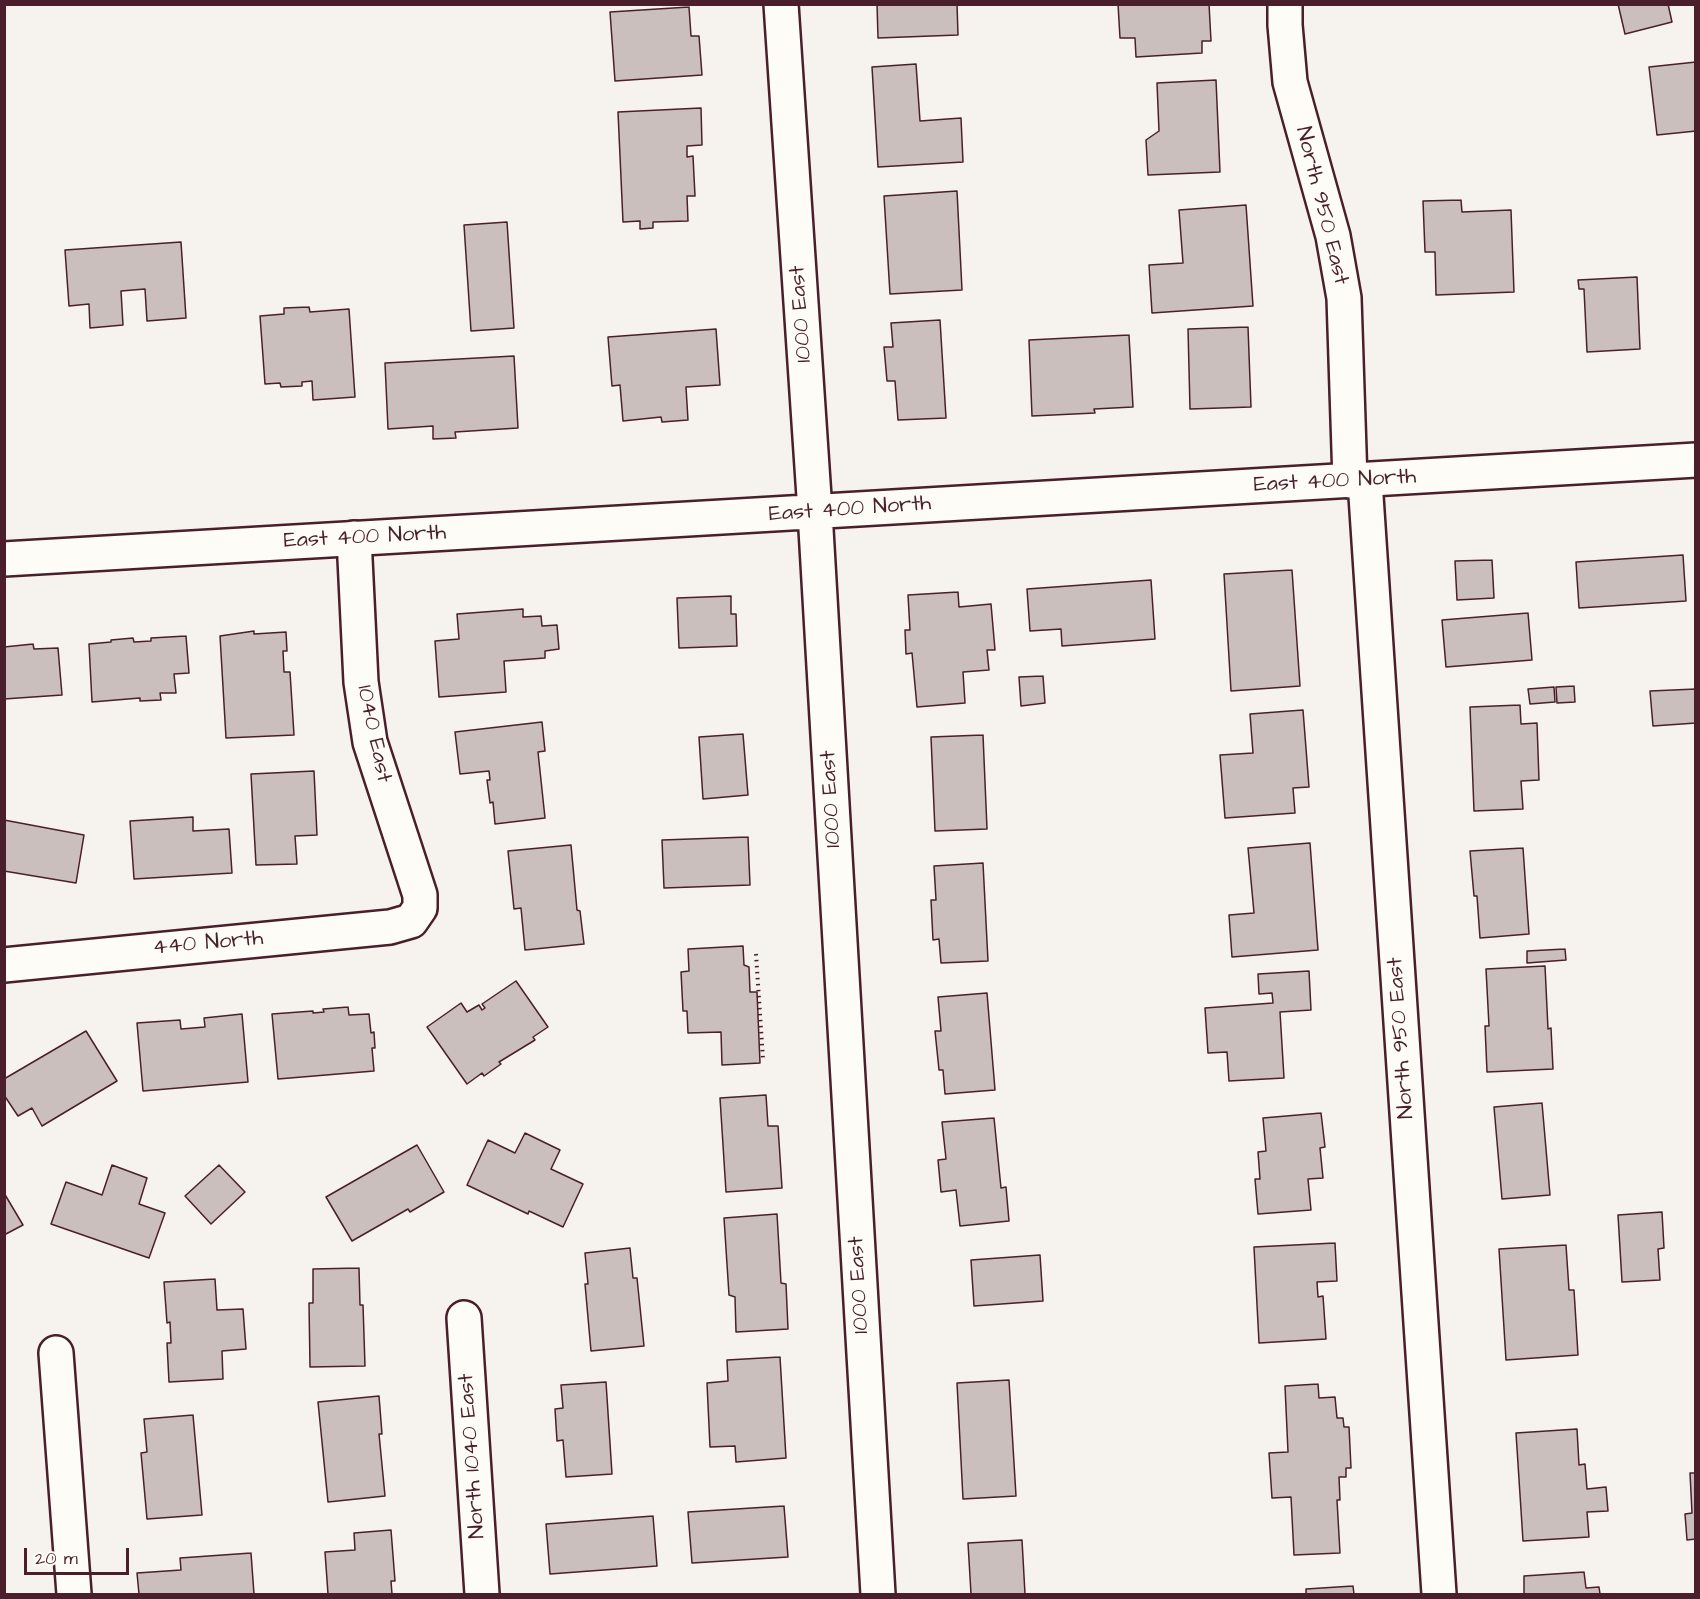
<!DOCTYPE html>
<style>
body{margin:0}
#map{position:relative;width:1700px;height:1599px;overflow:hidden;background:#f6f3ef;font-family:"Architects Daughter",sans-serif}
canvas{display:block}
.frame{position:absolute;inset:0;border:6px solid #4a1f2b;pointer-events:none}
.scale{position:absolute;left:24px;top:1548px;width:105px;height:27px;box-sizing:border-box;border:3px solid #4a1f2b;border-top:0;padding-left:8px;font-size:18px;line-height:21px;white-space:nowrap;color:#4a1f2b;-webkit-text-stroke:4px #fdfcf7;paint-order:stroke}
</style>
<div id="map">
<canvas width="1700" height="1599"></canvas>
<div class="frame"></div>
<div class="scale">20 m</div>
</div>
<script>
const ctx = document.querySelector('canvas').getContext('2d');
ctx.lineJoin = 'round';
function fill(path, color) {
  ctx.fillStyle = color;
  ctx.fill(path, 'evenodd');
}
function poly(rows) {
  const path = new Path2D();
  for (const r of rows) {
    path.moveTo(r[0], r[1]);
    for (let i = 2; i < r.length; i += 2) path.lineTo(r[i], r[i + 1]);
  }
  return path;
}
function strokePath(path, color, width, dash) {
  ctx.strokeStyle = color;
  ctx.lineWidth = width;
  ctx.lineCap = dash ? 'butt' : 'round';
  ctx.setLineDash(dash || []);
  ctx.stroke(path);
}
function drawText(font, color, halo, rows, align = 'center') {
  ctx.font = font + ' "Architects Daughter",sans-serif';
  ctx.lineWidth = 5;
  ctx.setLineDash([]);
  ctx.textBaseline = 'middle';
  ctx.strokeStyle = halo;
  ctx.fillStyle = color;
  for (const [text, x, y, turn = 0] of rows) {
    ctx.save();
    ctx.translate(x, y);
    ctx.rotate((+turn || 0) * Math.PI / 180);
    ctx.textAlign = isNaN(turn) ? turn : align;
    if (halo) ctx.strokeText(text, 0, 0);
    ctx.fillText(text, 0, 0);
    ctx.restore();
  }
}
const building = poly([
 [877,4,957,4,958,35,878,38,877,4],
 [1118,4,1209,4,1211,41,1202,41,1202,53,1136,57,1135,38,1120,38,1118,4],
 [1618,4,1668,4,1672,22,1625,34,1618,4],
 [689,7,691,36,699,36,702,75,615,81,610,12,689,7],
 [1696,62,1696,131,1657,135,1649,67,1696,62],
 [916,64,920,121,961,118,963,162,878,167,872,67,916,64],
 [1216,80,1220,172,1148,175,1146,140,1159,131,1157,83,1216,80],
 [701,108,702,145,687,146,687,157,693,156,695,196,687,196,688,221,653,222,653,228,640,229,640,221,623,222,618,112,701,108],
 [957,191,962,290,890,294,884,196,957,191],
 [1461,200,1462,212,1511,210,1514,292,1436,295,1435,252,1425,252,1423,201,1461,200],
 [1246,205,1253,306,1152,313,1149,265,1183,263,1179,210,1246,205],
 [507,222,514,328,471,331,464,225,507,222],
 [181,242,186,318,147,321,145,289,121,291,123,325,90,328,89,304,69,306,65,250,181,242],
 [1637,277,1640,349,1587,352,1584,289,1579,289,1578,280,1637,277],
 [309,307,310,312,349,309,355,397,313,400,312,381,302,382,302,386,281,387,280,383,265,384,260,316,284,314,284,308,309,307],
 [940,320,946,418,898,420,895,381,887,381,884,347,893,347,891,323,940,320],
 [1248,327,1251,407,1190,409,1188,329,1248,327],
 [716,329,720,385,686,387,688,420,662,422,661,417,623,421,620,385,612,386,608,337,716,329],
 [1129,335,1133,407,1094,409,1095,413,1032,416,1029,340,1129,335],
 [514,356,518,428,455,432,456,438,433,439,433,426,388,429,385,363,514,356],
 [1683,555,1686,601,1579,608,1576,562,1683,555],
 [1492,560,1494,598,1457,600,1455,561,1492,560],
 [1292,570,1300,686,1231,691,1224,574,1292,570],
 [1151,580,1155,639,1062,646,1061,629,1030,631,1027,589,1151,580],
 [958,592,959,607,991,604,995,650,987,650,989,670,963,672,965,703,917,707,912,653,906,654,905,630,910,630,908,595,958,592],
 [731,596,731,614,736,614,737,646,679,648,677,598,731,596],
 [523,609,523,617,541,616,542,626,557,625,559,649,545,651,545,658,504,661,506,692,439,697,435,641,459,639,457,614,523,609],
 [1528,613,1532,660,1446,667,1442,620,1528,613],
 [254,631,254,634,286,632,287,651,283,651,284,672,290,672,294,735,226,738,220,636,254,631],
 [186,636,189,673,174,674,176,693,160,693,161,700,140,701,140,698,92,702,89,644,111,642,111,640,133,638,134,642,151,641,151,638,186,636],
 [33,644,34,649,58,648,62,695,4,699,4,647,33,644],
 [1043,676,1045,703,1021,706,1019,677,1043,676],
 [1574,686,1575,702,1557,703,1556,687,1574,686],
 [1554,687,1555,702,1530,704,1528,689,1554,687],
 [1696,689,1696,723,1653,726,1650,691,1696,689],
 [1520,705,1521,724,1537,723,1539,780,1521,781,1523,809,1474,811,1470,707,1520,705],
 [1303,710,1309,787,1293,788,1295,813,1225,818,1220,755,1253,753,1250,714,1303,710],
 [542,722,545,751,538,752,545,818,495,824,493,802,490,803,487,780,490,780,489,771,460,774,455,732,542,722],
 [743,734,748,795,703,799,699,737,743,734],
 [983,735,987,829,935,831,931,737,983,735],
 [314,771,317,835,295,836,297,864,256,865,251,774,314,771],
 [193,817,193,831,229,829,232,873,134,879,130,821,193,817],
 [4,820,84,835,76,883,4,871,4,820],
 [748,837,750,885,664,888,662,840,748,837],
 [1310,843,1318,950,1232,957,1229,915,1254,913,1248,848,1310,843],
 [571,845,577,910,580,911,584,944,525,950,521,908,514,909,508,851,571,845],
 [1523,848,1529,934,1480,938,1477,896,1474,896,1470,851,1523,848],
 [983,863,988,961,941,963,939,939,933,940,931,900,936,900,934,866,983,863],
 [743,946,744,965,749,967,750,992,757,992,760,1063,722,1065,721,1032,688,1033,687,1011,683,1011,681,972,689,971,688,949,743,946],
 [1565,949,1566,960,1527,963,1527,951,1565,949],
 [1545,966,1548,1029,1551,1028,1553,1069,1487,1072,1485,1026,1489,1026,1486,969,1545,966],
 [1309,971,1311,1010,1280,1012,1284,1078,1229,1081,1227,1052,1208,1053,1205,1008,1273,1003,1272,993,1259,994,1258,974,1309,971],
 [516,981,548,1027,533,1037,535,1040,499,1062,501,1064,484,1076,482,1073,467,1084,427,1027,461,1003,467,1012,479,1005,482,1010,485,1008,482,1004,516,981],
 [987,993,995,1090,945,1094,943,1070,939,1070,935,1031,941,1031,938,997,987,993],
 [348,1007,349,1015,369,1014,371,1033,374,1032,375,1048,372,1048,374,1071,278,1079,272,1014,313,1011,313,1013,324,1012,323,1009,348,1007],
 [242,1014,248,1082,143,1091,137,1023,180,1020,181,1029,205,1027,204,1018,242,1014],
 [86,1031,117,1081,42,1126,32,1108,18,1116,4,1095,4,1079,86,1031],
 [766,1095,768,1126,778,1126,782,1188,726,1192,720,1098,766,1095],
 [1542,1103,1550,1195,1502,1199,1494,1107,1542,1103],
 [1321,1113,1325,1147,1320,1148,1323,1178,1308,1179,1311,1210,1258,1214,1255,1179,1260,1179,1258,1152,1266,1151,1263,1118,1321,1113],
 [994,1118,1001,1188,1006,1187,1009,1221,960,1226,956,1190,941,1192,938,1160,946,1159,942,1122,994,1118],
 [525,1133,560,1150,551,1169,583,1184,563,1227,529,1211,528,1214,467,1185,488,1140,515,1153,525,1133],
 [417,1145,444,1192,410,1212,408,1209,352,1241,326,1197,417,1145],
 [112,1165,147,1178,139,1204,165,1213,149,1258,51,1224,66,1182,102,1195,112,1165],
 [219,1165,245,1192,211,1224,185,1196,219,1165],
 [4,1193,23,1225,4,1235,4,1193],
 [1662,1212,1664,1248,1658,1249,1660,1280,1622,1282,1618,1215,1662,1212],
 [777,1214,781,1283,786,1284,788,1329,736,1332,735,1297,729,1295,724,1218,777,1214],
 [1335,1243,1337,1281,1317,1282,1318,1297,1323,1296,1326,1339,1259,1343,1254,1247,1335,1243],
 [1566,1245,1569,1290,1574,1290,1578,1355,1506,1360,1499,1249,1566,1245],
 [630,1248,633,1278,637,1278,644,1346,591,1351,585,1284,588,1284,585,1253,630,1248],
 [1040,1255,1043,1301,974,1306,971,1260,1040,1255],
 [359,1268,360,1305,363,1305,365,1366,310,1367,309,1303,313,1303,313,1269,359,1268],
 [215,1279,217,1310,243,1309,246,1349,222,1351,223,1379,169,1382,167,1343,171,1343,170,1322,167,1323,164,1282,215,1279],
 [780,1357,786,1458,736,1462,735,1446,710,1447,707,1383,728,1381,727,1360,780,1357],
 [1009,1380,1016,1496,963,1499,957,1383,1009,1380],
 [606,1382,612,1474,566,1477,563,1440,557,1441,555,1409,563,1408,561,1385,606,1382],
 [1318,1384,1319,1398,1335,1397,1337,1418,1343,1418,1344,1427,1349,1427,1351,1468,1346,1468,1346,1477,1339,1477,1340,1500,1337,1500,1340,1553,1294,1555,1291,1497,1272,1498,1269,1453,1288,1452,1285,1386,1318,1384],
 [379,1396,382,1434,379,1434,385,1496,328,1502,318,1402,379,1396],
 [193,1415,202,1515,147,1519,141,1453,147,1452,144,1419,193,1415],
 [1577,1429,1579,1465,1585,1464,1587,1489,1606,1487,1608,1511,1587,1512,1589,1537,1523,1541,1516,1433,1577,1429],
 [1690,1473,1696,1473,1696,1539,1687,1540,1685,1514,1692,1513,1690,1473],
 [784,1506,788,1557,692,1563,688,1512,784,1506],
 [653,1516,657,1566,550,1574,546,1524,653,1516],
 [391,1530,395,1581,391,1581,392,1594,328,1594,325,1552,355,1550,354,1533,391,1530],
 [1022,1540,1025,1594,971,1594,968,1543,1022,1540],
 [251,1553,254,1594,139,1594,137,1573,181,1570,180,1558,251,1553],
 [1584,1572,1586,1588,1599,1587,1600,1594,1524,1594,1524,1576,1584,1572],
 [1353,1586,1354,1594,1306,1594,1306,1589,1353,1586]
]);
const path = poly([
 [756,954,763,1059]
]);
const street = poly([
 [1285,4,1285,25,1290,82,1333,236,1344,298,1350,481],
 [1365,481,1439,1594],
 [4,965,390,927,411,921,420,908,420,895,370,742,361,682,354,538],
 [464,1318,482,1594],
 [56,1353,74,1594]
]);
const secondary = poly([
 [781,4,815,512,878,1594],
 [4,559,1696,460]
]);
const streetNames = [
 ["North 950 East",1321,206,76],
 ["1000 East",802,314,-94],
 ["East 400 North",1335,482,-3],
 ["East 400 North",850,510,-4],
 ["East 400 North",365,538,-3],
 ["1040 East",373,734,78],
 ["1000 East",832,799,-93],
 ["440 North",208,944,-5],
 ["North 950 East",1402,1038,-94],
 ["1000 East",860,1285,-93],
 ["North 1040 East",473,1456,-94]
];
fill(building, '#cbbfbe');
strokePath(building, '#4a1f2b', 1.5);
strokePath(street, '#4a1f2b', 38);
strokePath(secondary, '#4a1f2b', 38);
strokePath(path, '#4a1f2b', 4, [1.5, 4.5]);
strokePath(street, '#fdfcf7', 33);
strokePath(secondary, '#fdfcf7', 33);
drawText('22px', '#4a1f2b', '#fdfcf7', streetNames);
</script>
